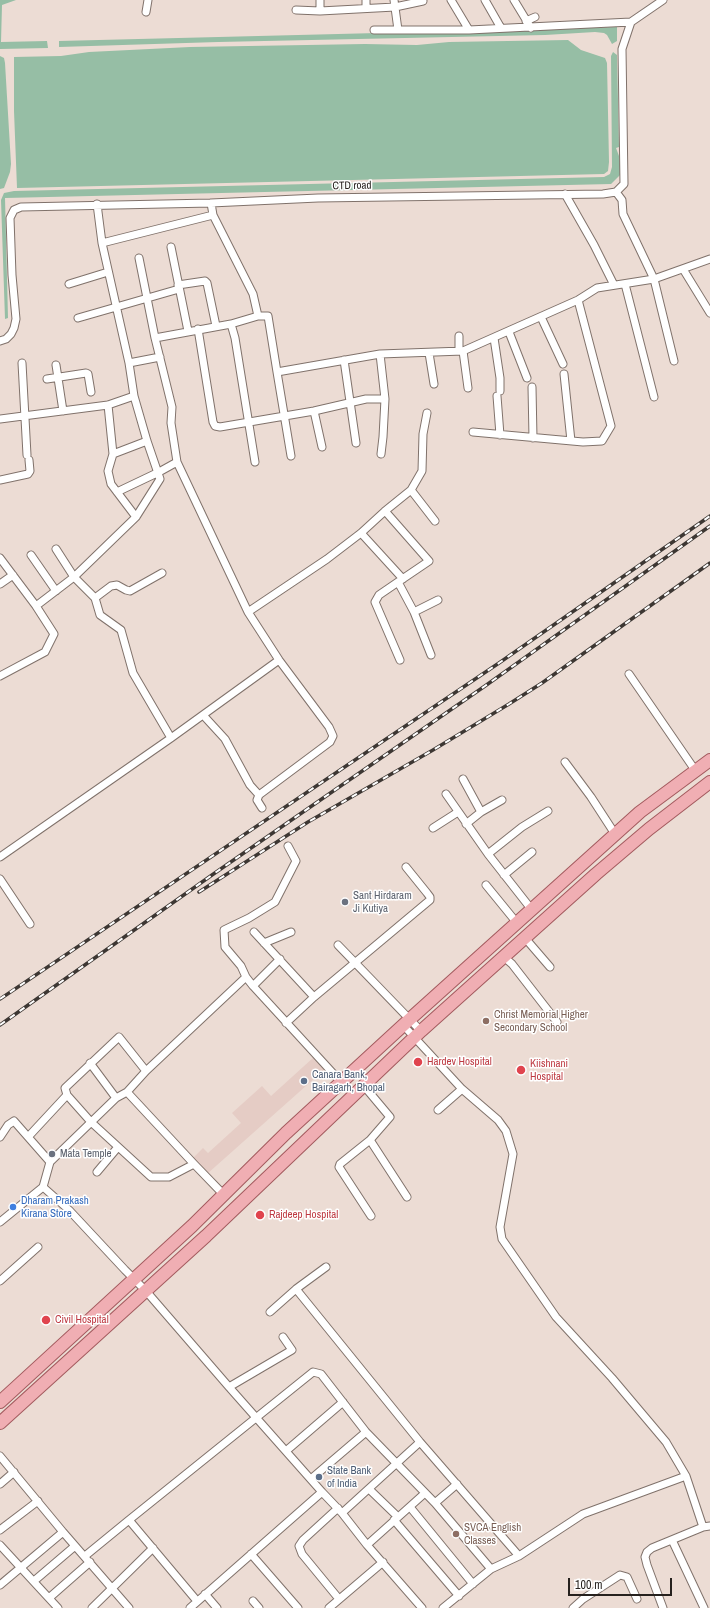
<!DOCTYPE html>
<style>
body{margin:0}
#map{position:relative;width:710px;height:1608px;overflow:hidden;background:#ecdcd4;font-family:"Archivo Narrow",sans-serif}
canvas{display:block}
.scale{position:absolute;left:568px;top:1578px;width:104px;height:18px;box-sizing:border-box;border:2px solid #26211e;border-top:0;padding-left:5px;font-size:12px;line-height:14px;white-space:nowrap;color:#26211e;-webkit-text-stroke:3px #fff;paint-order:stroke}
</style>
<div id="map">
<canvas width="710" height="1608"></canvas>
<div class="scale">100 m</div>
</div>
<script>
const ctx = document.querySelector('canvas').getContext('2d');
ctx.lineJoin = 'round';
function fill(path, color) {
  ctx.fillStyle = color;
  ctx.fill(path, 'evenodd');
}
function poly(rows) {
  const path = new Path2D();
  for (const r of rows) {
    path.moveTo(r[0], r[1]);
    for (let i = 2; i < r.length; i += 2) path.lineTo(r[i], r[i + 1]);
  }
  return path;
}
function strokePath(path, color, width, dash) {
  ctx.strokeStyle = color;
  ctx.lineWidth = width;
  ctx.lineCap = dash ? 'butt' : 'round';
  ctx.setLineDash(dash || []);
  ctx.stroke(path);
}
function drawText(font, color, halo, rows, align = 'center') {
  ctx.font = font + ' "Archivo Narrow",sans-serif';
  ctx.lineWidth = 3;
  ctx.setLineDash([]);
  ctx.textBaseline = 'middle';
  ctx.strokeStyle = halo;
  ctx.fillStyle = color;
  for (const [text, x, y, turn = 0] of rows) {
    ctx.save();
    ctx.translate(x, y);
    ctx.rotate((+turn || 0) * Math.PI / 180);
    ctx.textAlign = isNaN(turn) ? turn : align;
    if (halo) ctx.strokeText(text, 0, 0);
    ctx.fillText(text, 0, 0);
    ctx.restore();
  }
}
const commercial = poly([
 [314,1057,325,1069,207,1174,193,1158,203,1148,208,1153,241,1123,232,1113,262,1086,271,1096]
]);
const green = poly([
 [0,0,16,0,2,5,1,42,47,41,48,48,0,49],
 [617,27,617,41,612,44,607,35,604,33,595,32,545,35,218,42,59,47,59,41],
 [568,40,581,50,605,58,607,63,609,162,608,171,604,174,17,188,14,111,14,57,61,56,89,52,190,47,365,44,417,45,449,42],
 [613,52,617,55,619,147,616,148,619,156,621,174,611,184,5,198,8,318,5,319,1,200,4,193,14,191,604,177,610,174,612,167,611,56],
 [0,56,4,58,5,63,11,164,10,172,4,188,0,189]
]);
const minor = poly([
 [320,0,320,11],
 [366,0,366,8],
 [394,0,398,30],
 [451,0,469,30,631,22],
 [485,0,501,28],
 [514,0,531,28],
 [296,10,320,11,395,7,423,1],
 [146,12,148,0],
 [526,21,535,17],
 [374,30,469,30],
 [616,192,622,200,623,214,654,279,674,361],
 [565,194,594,245,614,285],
 [211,203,213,215,253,294,258,316],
 [102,243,213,215],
 [171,247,188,331],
 [139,258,155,338,172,407,171,423,177,462,248,612,279,660,329,727,333,736,330,742,259,795,257,800,262,808],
 [683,269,710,313],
 [69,284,108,272],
 [625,284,654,397],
 [178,285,205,281,207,283,216,326],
 [541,317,563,364],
 [78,318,179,289],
 [231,324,235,338,255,462],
 [198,329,213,422,215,426,220,427,314,411,366,399,385,399],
 [509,332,527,378],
 [155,338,231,324,258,316,268,316,277,372,380,354,463,351,578,300,597,288,654,279,710,259],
 [494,338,500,378,500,391],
 [0,341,6,339,11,334,14,328,16,319,12,275,10,218,14,210,21,207,211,203,318,198,603,194,616,192,624,184,622,49,631,22,663,0],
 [459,351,459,336],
 [463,351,468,388],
 [429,353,434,384],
 [380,354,385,399,383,437,381,454],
 [344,360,356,443],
 [22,363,27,455],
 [129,363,160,357],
 [56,365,63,411],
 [277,372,291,456],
 [564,374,571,441],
 [47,379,86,373,88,374,91,392],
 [532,387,533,438],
 [497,396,500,435],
 [108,405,113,454,108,471,111,484,136,517],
 [314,411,322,447],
 [0,419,108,405,134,396],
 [473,432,583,442,602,441,611,426,578,300],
 [113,454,147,441],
 [0,480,28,474,30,471,29,460],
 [411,490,435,521],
 [117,492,159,472,177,462],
 [385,511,429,561,398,582,414,612,431,655],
 [361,533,403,579],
 [56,549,74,577,95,598,100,615,121,630,133,673,171,738],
 [31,555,56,591],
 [0,558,36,606,54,634,45,652,0,676],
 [398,582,379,595,375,602,400,660],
 [0,584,13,575],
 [95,598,111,586,117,585,126,590,130,591,162,573],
 [36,606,74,577,136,517,160,479,147,441,134,396,129,363,102,243,97,204],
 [248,612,327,559,361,533,385,511,411,490,422,471,423,434,427,413],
 [414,612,438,600],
 [629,674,695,770],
 [203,715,225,739,250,785,259,795],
 [565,762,591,797,615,834],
 [463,779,481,812],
 [446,794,488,854,532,910],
 [466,824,481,812,502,800],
 [433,828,458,812],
 [288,846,296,861,275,902,249,918,224,930,225,947,241,966,246,977,253,986,341,1082],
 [488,854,522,827,548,811],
 [0,857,171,738,279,660],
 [504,875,532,852],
 [0,879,30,924],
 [486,885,517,923],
 [254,932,314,997],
 [525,938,550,967],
 [264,943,291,932],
 [338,945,421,1031],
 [504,957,512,964,557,1022],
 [253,986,280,959],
 [286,1023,314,997,430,900,430,897,427,893,406,867],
 [403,1025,462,1089,498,1120,506,1131,513,1154,500,1227,502,1239,556,1317,612,1378,666,1442,686,1476,703,1527,710,1526],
 [90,1063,116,1098],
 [364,1086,390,1117,370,1140,340,1164,339,1167,371,1216],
 [127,1092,194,1164,224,1195],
 [67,1095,65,1088,119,1037,146,1071],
 [438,1110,462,1089],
 [0,1137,8,1125,14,1121,50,1162],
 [28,1137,67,1095,91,1122,151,1177,169,1177,194,1164],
 [370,1140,407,1197],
 [97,1172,118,1147],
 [43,1187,69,1210,125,1270,146,1291,229,1387,322,1492,342,1513,367,1545,422,1608],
 [0,1222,43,1187,50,1162,116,1098,127,1092,146,1071,246,977],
 [0,1281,38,1247],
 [296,1289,420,1442,519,1556],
 [270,1312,296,1289,326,1267],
 [229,1387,292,1350,283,1337],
 [286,1451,343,1402],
 [0,1456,63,1532,129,1608],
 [311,1479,366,1432],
 [0,1484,14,1472],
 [369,1489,398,1517],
 [435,1503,457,1484],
 [410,1507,473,1584],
 [338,1508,303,1540,299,1546,302,1554,339,1599],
 [342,1513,420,1442],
 [129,1520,313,1372,321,1374,366,1432,435,1503,491,1569],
 [394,1520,459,1596],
 [0,1530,38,1501],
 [672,1540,704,1608],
 [0,1545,58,1608],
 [367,1545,425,1493],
 [251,1554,298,1608],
 [85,1556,129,1520,197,1601],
 [34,1581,75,1546],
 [0,1585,63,1532],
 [205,1594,217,1608],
 [49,1598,90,1562],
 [253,1601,259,1608],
 [92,1608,153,1548],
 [190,1608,322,1492],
 [329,1608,383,1562],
 [443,1608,491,1569,519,1556,583,1514,686,1476],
 [573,1608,583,1599,620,1575,627,1577,637,1599],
 [663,1608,647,1565,645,1557,647,1552,652,1548,703,1527]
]);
const primary = poly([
 [0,1402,192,1226,286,1133,410,1019,640,812,710,760],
 [0,1423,206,1236,421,1031,596,874,649,829,710,782]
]);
const rail = poly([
 [199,892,308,822,433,750,509,704,542,683,710,563],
 [0,999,499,663,710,516],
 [0,1025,212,875,485,686,710,526]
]);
const markers = [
 [345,902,4,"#6b7280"],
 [486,1021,4,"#8d6e63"],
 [418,1062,5,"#e0444e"],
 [521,1070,5,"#e0444e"],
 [304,1081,4,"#5c6f8a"],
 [52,1154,4,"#6b7280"],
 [13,1207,4,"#3f7fe0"],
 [260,1215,5,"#e0444e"],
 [46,1320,5,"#e0444e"],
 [319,1477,4,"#5c6f8a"],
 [456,1534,4,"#8d6e63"]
];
const streetNames = [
 ["CTD road",352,186,-1]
];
const worshipNames = [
 ["Sant Hirdaram",353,896],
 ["Ji Kutiya",353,909],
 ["Mata Temple",60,1154]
];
const educationNames = [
 ["Christ Memorial Higher",494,1015],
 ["Secondary School",494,1028],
 ["SVCA English",464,1528],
 ["Classes",464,1541]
];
const healthNames = [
 ["Hardev Hospital",427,1062],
 ["Kiishnani",530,1064],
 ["Hospital",530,1077],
 ["Rajdeep Hospital",269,1215],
 ["Civil Hospital",55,1320]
];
const serviceNames = [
 ["Canara Bank,",312,1075],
 ["Bairagarh, Bhopal",312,1088],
 ["State Bank",327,1471],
 ["of India",327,1484]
];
const shopNames = [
 ["Dharam Prakash",21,1201],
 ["Kirana Store",21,1214]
];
fill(commercial, '#e5ccc5');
fill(green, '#96bea5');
strokePath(minor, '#80726b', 9);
strokePath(primary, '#a35a5e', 14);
strokePath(minor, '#fff', 7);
strokePath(primary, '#f0aeb3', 12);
strokePath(rail, '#3d3733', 3.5);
strokePath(rail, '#fff', 2, [6]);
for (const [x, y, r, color] of markers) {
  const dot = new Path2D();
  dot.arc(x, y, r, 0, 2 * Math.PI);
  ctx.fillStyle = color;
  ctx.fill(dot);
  strokePath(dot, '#fff', 1.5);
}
drawText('11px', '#26211e', '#fff', streetNames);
drawText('11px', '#5b616d', '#fff', worshipNames, 'left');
drawText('11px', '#785e54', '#fff', educationNames, 'left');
drawText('11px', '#be3a42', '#fff', healthNames, 'left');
drawText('11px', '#4e5e75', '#fff', serviceNames, 'left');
drawText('11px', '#366cbe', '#fff', shopNames, 'left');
</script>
